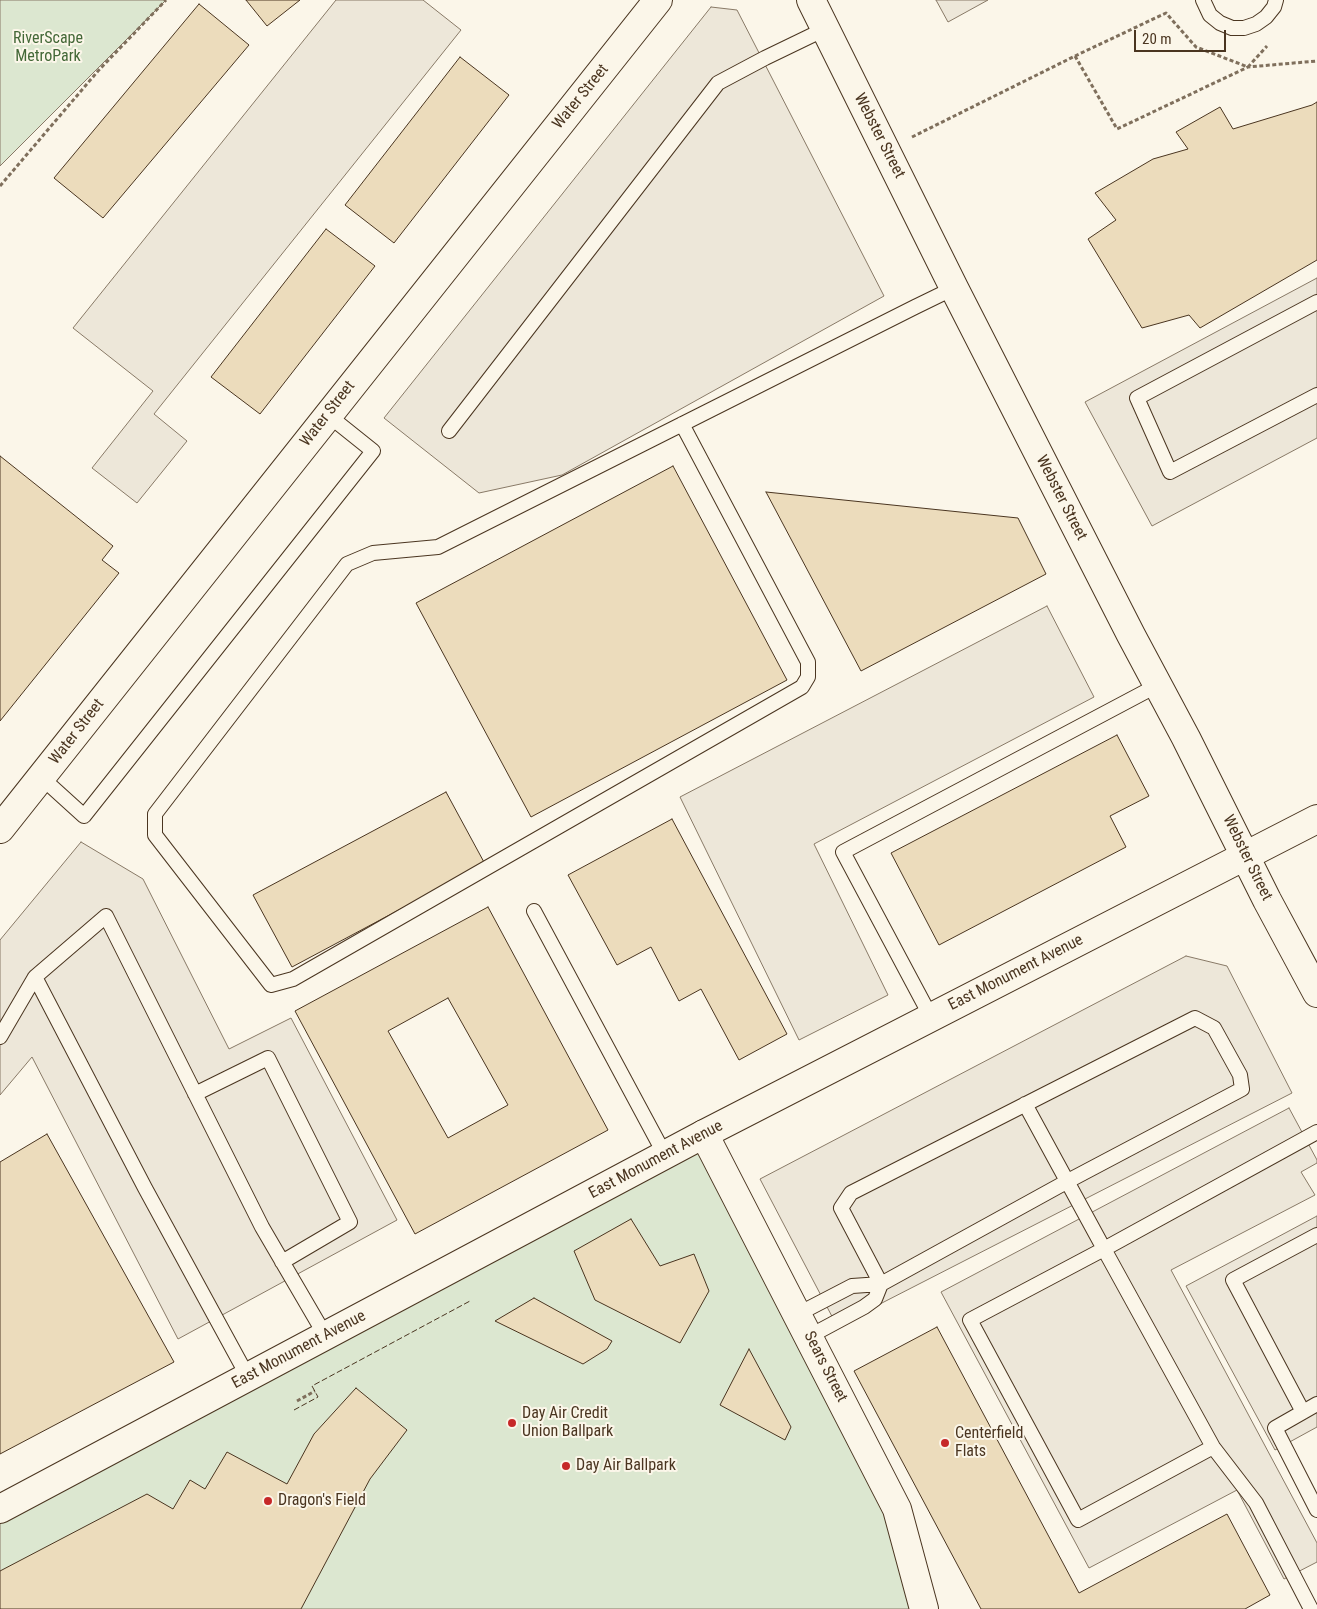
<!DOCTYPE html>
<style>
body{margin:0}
#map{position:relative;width:1317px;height:1609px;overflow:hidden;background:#fbf6e9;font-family:"Roboto Condensed",sans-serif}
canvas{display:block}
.scale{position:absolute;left:1134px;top:30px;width:92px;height:22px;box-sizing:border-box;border:2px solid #4a3520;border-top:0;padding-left:6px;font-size:15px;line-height:18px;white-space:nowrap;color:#4a3520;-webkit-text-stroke:4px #fbf6e9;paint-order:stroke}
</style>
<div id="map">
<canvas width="1317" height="1609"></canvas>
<div class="scale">20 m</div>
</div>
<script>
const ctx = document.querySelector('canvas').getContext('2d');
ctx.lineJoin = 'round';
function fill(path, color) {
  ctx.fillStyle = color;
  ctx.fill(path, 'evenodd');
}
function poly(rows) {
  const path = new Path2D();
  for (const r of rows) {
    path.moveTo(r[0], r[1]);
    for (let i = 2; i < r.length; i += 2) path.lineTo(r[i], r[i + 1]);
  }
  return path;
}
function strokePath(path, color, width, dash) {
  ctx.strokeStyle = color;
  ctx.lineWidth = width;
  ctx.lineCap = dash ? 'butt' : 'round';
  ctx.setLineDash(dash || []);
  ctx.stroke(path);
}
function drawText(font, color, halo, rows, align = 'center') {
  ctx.font = font + ' "Roboto Condensed",sans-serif';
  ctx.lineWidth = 4;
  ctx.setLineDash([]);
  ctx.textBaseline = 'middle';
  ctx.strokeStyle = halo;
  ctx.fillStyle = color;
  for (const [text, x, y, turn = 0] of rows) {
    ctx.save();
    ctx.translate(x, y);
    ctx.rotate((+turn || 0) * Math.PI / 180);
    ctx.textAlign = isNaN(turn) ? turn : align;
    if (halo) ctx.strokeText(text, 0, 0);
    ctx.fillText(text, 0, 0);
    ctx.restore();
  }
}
const green = poly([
 [0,0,166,0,0,166,0,0],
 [704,1134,897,1509,924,1609,0,1609,0,1515,704,1134]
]);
const parking = poly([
 [336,0,423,0,461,30,154,414,187,441,137,503,92,468,153,391,73,328,336,0],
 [936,0,988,0,948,22,936,0],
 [711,7,737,10,884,296,562,475,479,493,384,418,711,7],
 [1317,278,1317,438,1152,526,1085,402,1317,278],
 [1047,606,1094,697,814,844,888,995,799,1040,680,797,1047,606],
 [81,842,143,879,229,1049,291,1018,397,1220,178,1339,32,1057,0,1095,0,940,81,842],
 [1186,956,1227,966,1292,1093,837,1326,760,1179,1186,956],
 [1289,1108,1317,1160,1317,1163,1301,1172,1315,1195,1171,1270,1317,1543,1317,1562,1284,1579,1237,1490,1089,1568,941,1292,1289,1108],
 [1317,1216,1317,1427,1275,1450,1186,1286,1317,1216]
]);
const building = poly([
 [246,0,300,0,267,26,246,0],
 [199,4,249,45,103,218,54,178,199,4],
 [460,57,509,95,394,243,345,205,460,57],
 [1317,102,1317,260,1200,328,1189,315,1142,328,1088,239,1116,220,1095,193,1153,159,1188,149,1176,132,1220,107,1233,129,1312,105,1317,102],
 [326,229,375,266,260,414,211,377,326,229],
 [0,456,113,546,102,560,119,573,0,721,0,456],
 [673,466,787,680,531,817,416,603,673,466],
 [766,492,1018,518,1046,574,861,671,766,492],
 [1117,735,1149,796,1110,816,1126,847,939,945,891,853,1117,735],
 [446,792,485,864,292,967,253,895,446,792],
 [672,819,787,1034,739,1060,701,989,679,1001,651,947,617,965,568,875,672,819],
 [488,907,608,1130,415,1234,295,1011,488,907],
 [448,998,508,1105,448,1138,388,1031,448,998],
 [47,1134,174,1362,0,1454,0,1162,47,1134],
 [631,1219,660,1266,694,1254,709,1291,680,1343,595,1300,574,1251,631,1219],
 [534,1298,612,1341,607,1349,583,1364,495,1321,534,1298],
 [937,1327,1079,1593,1227,1514,1270,1595,1245,1609,981,1609,854,1371,937,1327],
 [749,1349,791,1427,785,1440,720,1405,749,1349],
 [356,1388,407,1430,370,1479,301,1609,0,1609,0,1571,147,1494,173,1509,190,1480,205,1489,227,1452,287,1484,314,1434,356,1388]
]);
const path = poly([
 [1075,56,1166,13,1196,47,1248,67,1267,46],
 [912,137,1075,56,1117,129,1248,67,1317,61],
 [0,186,98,71,166,0],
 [297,1401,315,1391]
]);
const lane = poly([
 [1203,0,1210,15,1220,23,1232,28,1244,28,1256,24,1266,17,1274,7,1276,0],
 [1317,302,1137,398,1170,472,1317,395],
 [682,424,808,662,808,677,802,687,293,979,271,985,155,835,155,814,347,564,373,553,438,547,915,307,954,288],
 [449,431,718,83,765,58,825,29],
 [41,777,84,816,373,451,328,415],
 [534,911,665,1155],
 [931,1017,843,852,1158,685],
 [0,1037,35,977],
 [195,1094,268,1058,350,1222,282,1262],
 [1025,1104,1104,1249,970,1320,1078,1520,1213,1447],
 [798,1314,852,1286,881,1284,1068,1181,1242,1089,1240,1075,1214,1028,1195,1018,851,1193,841,1208,881,1284],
 [810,1336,864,1307,875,1299,881,1284],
 [248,1377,145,1188,35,977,106,916,262,1227,325,1335],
 [1317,1404,1275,1428,1317,1510],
 [1303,1412,1233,1280,1317,1235],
 [1311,1609,1256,1503,1213,1447,1104,1249,1317,1132]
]);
const street = poly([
 [0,829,658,0],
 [704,1134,897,1509,924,1609]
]);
const secondary = poly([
 [811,0,954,288,1131,635,1186,738,1267,900,1317,993],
 [0,1509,704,1134,1317,819]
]);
const fence = poly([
 [294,1410,318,1397,312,1386,470,1301]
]);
const markers = [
 [512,1423,5,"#c62828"],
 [945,1443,5,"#c62828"],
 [566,1466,5,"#c62828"],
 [268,1501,5,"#c62828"]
];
const parkNames = [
 ["RiverScape",48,39],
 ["MetroPark",48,57]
];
const streetNames = [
 ["Water Street",581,97,-51],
 ["Webster Street",879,136,63],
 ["Water Street",328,414,-52],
 ["Webster Street",1061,498,63],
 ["Water Street",77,732,-52],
 ["Webster Street",1247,858,64],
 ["East Monument Avenue",1016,973,-27],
 ["East Monument Avenue",656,1160,-28],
 ["East Monument Avenue",299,1350,-28],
 ["Sears Street",825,1367,63]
];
const poiNames = [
 ["Day Air Credit",522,1414],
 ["Union Ballpark",522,1432],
 ["Centerfield",955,1434],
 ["Flats",955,1452],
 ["Day Air Ballpark",576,1466],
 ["Dragon's Field",278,1501]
];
fill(green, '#dce7d0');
strokePath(green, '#887966', 1);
fill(parking, '#ede7d9');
strokePath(parking, '#887966', 1);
fill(building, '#ecdcbc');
strokePath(building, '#4a3520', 1);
strokePath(lane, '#4a3520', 16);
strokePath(street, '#4a3520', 30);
strokePath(secondary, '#4a3520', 30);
strokePath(path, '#7f6f5c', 3, [4, 2.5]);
strokePath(lane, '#fbf6e9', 14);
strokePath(street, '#fbf6e9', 28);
strokePath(secondary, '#fbf6e9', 28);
strokePath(fence, '#4a3520', 1, [6, 2.5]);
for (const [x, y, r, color] of markers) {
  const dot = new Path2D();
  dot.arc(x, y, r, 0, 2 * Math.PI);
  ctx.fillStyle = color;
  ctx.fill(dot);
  strokePath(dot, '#fbf6e9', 2);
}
drawText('16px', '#436837', '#fbf6e9', parkNames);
drawText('16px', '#4a3520', '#fbf6e9', streetNames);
drawText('16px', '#4a3520', '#fbf6e9', poiNames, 'left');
</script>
